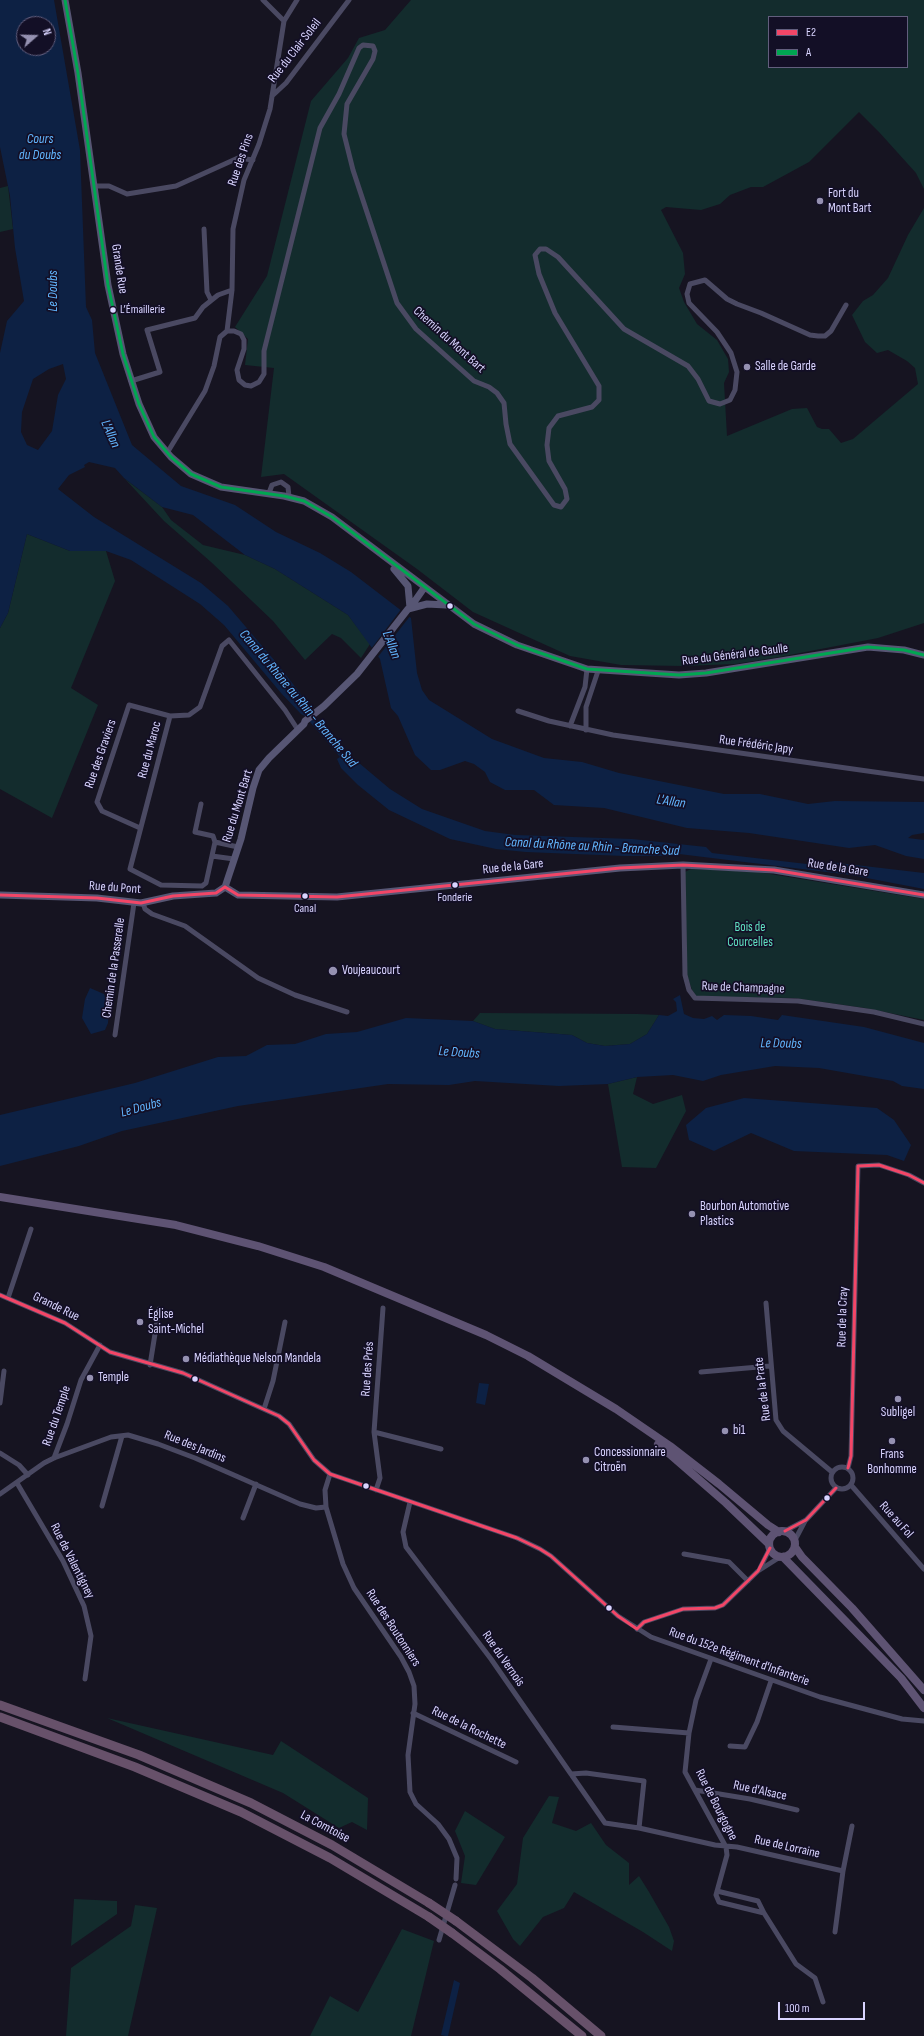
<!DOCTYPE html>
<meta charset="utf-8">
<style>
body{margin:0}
#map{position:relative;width:924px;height:2036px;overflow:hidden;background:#161421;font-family:"Sofia Sans Condensed",sans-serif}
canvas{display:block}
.legend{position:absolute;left:768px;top:16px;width:140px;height:52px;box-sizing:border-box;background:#130f26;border:1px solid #625e7d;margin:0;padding:5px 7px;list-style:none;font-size:12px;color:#d9d4ff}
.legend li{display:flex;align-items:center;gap:8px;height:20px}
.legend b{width:20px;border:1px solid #625e7d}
.north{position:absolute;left:16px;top:16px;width:40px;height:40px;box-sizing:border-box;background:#130f26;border:1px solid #625e7d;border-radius:50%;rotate:70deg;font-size:11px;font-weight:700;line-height:16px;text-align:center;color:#d9d4ff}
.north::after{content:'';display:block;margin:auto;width:14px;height:18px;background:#9591b1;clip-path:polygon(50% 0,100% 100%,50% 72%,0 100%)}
.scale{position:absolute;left:778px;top:2002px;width:87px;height:18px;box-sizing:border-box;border:2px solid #d9d4ff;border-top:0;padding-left:5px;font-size:12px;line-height:14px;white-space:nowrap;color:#d9d4ff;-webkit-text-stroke:3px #130f26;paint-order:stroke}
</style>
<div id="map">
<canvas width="924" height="2036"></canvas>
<ul class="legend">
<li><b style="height:5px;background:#f34667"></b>E2</li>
<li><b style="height:5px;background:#00a651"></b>A</li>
</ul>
<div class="north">N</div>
<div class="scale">100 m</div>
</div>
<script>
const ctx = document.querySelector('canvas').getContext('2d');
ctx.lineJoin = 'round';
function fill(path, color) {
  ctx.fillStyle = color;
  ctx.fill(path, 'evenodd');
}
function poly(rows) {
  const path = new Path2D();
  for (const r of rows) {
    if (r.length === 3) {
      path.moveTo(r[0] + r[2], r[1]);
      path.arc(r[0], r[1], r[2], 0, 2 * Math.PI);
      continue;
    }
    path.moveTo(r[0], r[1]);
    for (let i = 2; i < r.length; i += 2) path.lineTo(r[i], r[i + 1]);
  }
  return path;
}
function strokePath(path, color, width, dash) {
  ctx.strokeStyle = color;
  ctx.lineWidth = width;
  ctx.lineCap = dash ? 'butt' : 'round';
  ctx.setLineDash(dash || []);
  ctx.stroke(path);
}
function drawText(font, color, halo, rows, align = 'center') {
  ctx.font = font + ' "Sofia Sans Condensed",sans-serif';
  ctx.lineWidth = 3.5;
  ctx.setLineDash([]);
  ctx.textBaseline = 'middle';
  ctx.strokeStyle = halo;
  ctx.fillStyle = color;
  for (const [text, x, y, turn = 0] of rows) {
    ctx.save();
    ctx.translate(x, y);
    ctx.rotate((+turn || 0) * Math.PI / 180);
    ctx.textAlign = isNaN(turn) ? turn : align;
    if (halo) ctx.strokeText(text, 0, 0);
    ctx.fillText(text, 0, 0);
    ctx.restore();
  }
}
const green = poly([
 [411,0,924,0,924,189,916,173,879,132,859,112,809,162,763,187,751,187,730,195,720,204,701,210,666,207,661,210,683,253,685,274,679,288,684,302,697,324,717,340,728,359,729,372,724,383,727,436,792,409,807,408,817,427,822,429,829,429,841,443,853,439,918,384,915,368,907,361,888,350,877,353,865,342,852,315,863,301,873,295,888,278,908,235,924,208,924,623,878,638,779,657,735,664,684,666,621,665,570,656,473,612,417,569,284,474,261,477,274,368,245,365,248,339,235,327,267,276,311,101,348,58,359,38,385,30],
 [769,17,907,17,907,67,769,67],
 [8,186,13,229,0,232,0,188],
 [125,479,162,507,171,520,203,545,245,555,275,569,348,615,370,644,361,658,341,638,332,634,305,660,273,621,211,562,164,521],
 [27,534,70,551,106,551,115,581,71,688,98,705,52,818,0,789,0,628,8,613],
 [691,869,758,872,924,899,924,1020,865,1008,794,998,697,997,692,990,687,975,685,872],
 [480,1013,638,1014,659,1015,647,1034,630,1044,605,1046,587,1043,572,1035,495,1029,473,1021],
 [637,1077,633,1094,653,1104,682,1095,686,1111,656,1168,622,1167,608,1084],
 [107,1718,273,1755,281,1741,368,1798,367,1830,352,1822,339,1828,283,1793],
 [549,1796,559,1797,552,1823,576,1831,591,1823,606,1845,629,1863,629,1885,639,1876,649,1892,669,1927,674,1941,672,1951,643,1932,574,1892,564,1908,543,1917,520,1946,513,1939,497,1911,517,1884,523,1838],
 [465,1811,505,1837,476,1885,461,1883,465,1856,455,1831],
 [74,1899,117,1901,117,1914,71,1946],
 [135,1905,157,1908,128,2036,66,2036,71,1968,131,1926],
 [402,1929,434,1941,411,2036,310,2036,330,1996,358,2012]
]);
const water = poly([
 [0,0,54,0,80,150,86,307,92,320,95,353,132,445,181,486,235,505,276,532,320,553,351,572,411,618,417,673,422,690,429,700,492,739,544,758,582,762,619,773,724,794,760,794,808,804,835,801,924,802,924,833,912,835,908,838,924,840,924,859,906,856,875,845,849,848,749,833,687,828,604,808,554,805,534,790,505,790,490,782,485,772,474,764,465,761,440,770,431,770,415,755,398,716,391,708,380,659,348,615,275,569,245,555,193,515,162,507,124,478,115,468,89,462,84,465,85,467,69,475,58,489,94,517,201,583,228,606,275,661,300,693,309,707,309,713,343,754,346,752,390,789,422,809,485,831,515,835,632,839,706,847,712,853,824,866,830,862,924,873,924,889,851,875,679,854,675,856,624,856,526,852,496,849,450,839,389,810,358,785,341,768,337,759,340,757,305,716,301,714,281,693,224,625,200,604,131,560,106,551,70,551,27,534,8,613,0,628,0,353,7,321,24,301,15,248,10,196,0,147],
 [24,24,48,24,48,48,24,48],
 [63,364,66,379,58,395,52,431,38,450,27,445,21,432,22,412,33,379,49,369],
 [90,988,104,994,109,1009,108,1023,105,1030,91,1034,82,1018,85,999],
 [680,995,684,1014,693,1018,704,1019,712,1016,717,1020,724,1015,751,1016,778,1020,782,1015,864,1027,924,1043,924,1089,902,1086,893,1081,819,1068,775,1066,721,1075,703,1081,673,1075,637,1077,608,1084,559,1086,475,1081,449,1085,388,1084,238,1106,122,1131,79,1146,0,1166,0,1115,135,1083,218,1057,246,1056,267,1045,295,1044,326,1034,357,1032,406,1018,473,1021,495,1029,572,1035,587,1043,605,1046,630,1044,647,1034,659,1015,668,1016,677,1011,676,1002,673,999],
 [744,1098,877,1108,894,1120,911,1145,904,1161,887,1155,794,1151,751,1133,714,1151,689,1140,686,1125,706,1108],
 [479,1383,489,1384,485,1405,476,1403],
 [454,1980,460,1983,448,2036,445,2036,441,2035]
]);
const pier = poly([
 [402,608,411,615,377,658,371,649]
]);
const minor = poly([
 [263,0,284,21],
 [272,96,286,83,349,0],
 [95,186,109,186,127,194,176,186,238,158,253,160],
 [204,229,207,292,211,300],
 [227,331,234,331,241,334,244,340,244,349,237,370,239,380,245,385,251,386,259,382,264,374,264,351,320,128,339,94,359,48,363,45,373,46,375,51,373,59,347,104,344,134,353,170,397,303,416,329,474,381,489,387,497,393,504,403,506,424,510,444,554,505,561,507,567,499,565,489,549,461,547,445,549,428,558,416,592,407,599,400,599,386,555,313,539,274,535,255,540,249,546,249,558,257,624,329,688,366,698,379,709,401,720,404,730,400,735,390,737,372,731,353,717,332,689,303,687,294,690,284,705,280,727,299,737,304,761,313,810,335,818,336,825,336,831,331,846,305],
 [227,331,232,290,233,229,244,180,259,144,270,109,284,21,297,0],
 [131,381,160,372,147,330,195,318,203,307,218,295,232,290],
 [167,453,205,391,214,366,220,337,227,331],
 [269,493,272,485,281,482,288,487,289,497],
 [518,711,549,721,613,735,924,779],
 [570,726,585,687,587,669],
 [586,730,586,707,598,671],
 [201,804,195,832,213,836,215,842],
 [140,828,102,811,97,802,129,705,170,716],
 [215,842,206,883,202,886,161,885,130,869,170,716,189,715,200,707,222,646,229,640,285,710,298,730],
 [215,842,238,847],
 [212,856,234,859],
 [683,865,685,975,689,990,695,998,798,1001,874,1012,924,1024],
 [143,903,145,909,152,914,185,926,258,978,295,995,347,1012],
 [115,1035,134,903],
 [0,1295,65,1323,110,1352,183,1373,279,1416,289,1424,314,1460,330,1474,517,1538,540,1549,551,1556,618,1616,651,1637,820,1697,902,1719,924,1721],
 [8,1298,31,1229],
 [766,1303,776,1420,783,1431,832,1472],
 [150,1365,159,1309],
 [701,1372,770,1366],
 [0,1403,4,1371],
 [264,1409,273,1381,285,1322],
 [374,1432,383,1308],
 [0,1453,19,1465,28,1475],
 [54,1458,67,1424,81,1380,100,1345],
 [842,1478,11],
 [848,1468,851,1456,858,1166,879,1165,909,1175,924,1183],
 [330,1474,325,1490,326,1507,343,1564,354,1588,401,1657,409,1672,414,1686,415,1704,408,1755,410,1792,416,1804,438,1824,449,1839,457,1858,456,1879],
 [17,1483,63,1561,84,1606,91,1636,85,1679],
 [851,1485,924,1569],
 [376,1490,380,1478,374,1432,441,1449],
 [0,1494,44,1463,54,1458,111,1437,128,1435,158,1444,195,1458,300,1504,316,1508,326,1507],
 [410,1502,403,1532,406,1547,491,1659,605,1823,639,1828,715,1845,737,1847,843,1871,852,1826],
 [102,1506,122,1436],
 [243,1518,256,1484],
 [785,1531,806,1520,836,1488],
 [795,1540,805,1521],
 [684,1554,729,1562,748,1581],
 [760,1568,770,1548],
 [637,1629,644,1622,683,1609,715,1608,723,1605,758,1571,780,1557],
 [711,1659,696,1700,689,1733,685,1772,726,1847,727,1855,716,1895,719,1902,764,1913,796,1964,815,1978,823,2002],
 [413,1713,516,1762],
 [613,1727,689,1733],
 [730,1746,745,1747,757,1722,771,1681],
 [571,1774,586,1773,644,1781,639,1828],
 [695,1790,750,1799,797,1810],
 [717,1891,758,1901,764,1913],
 [835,1932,843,1871],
 [439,1940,455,1885]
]);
const secondary = poly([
 [65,0,78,73,108,285,123,354,139,404,154,437,171,457,191,474,221,487,284,496,304,501,332,517,474,624,517,645,587,669,679,675,706,673,868,647,904,650,924,655],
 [394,569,408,586,410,608],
 [410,608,424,588],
 [225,887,238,895,337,897,620,868,683,865,774,870,924,895],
 [225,887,241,839,253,788,259,770,269,758,304,724,305,721,324,706,357,674,408,609,427,604,446,605],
 [0,895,97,898,141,903,173,896,216,893,225,887]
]);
const primary = poly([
 [0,1197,176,1225,258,1246,324,1267,486,1335,528,1356,616,1409,670,1446,719,1484,768,1525,779,1532],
 [658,1444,726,1503,769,1544],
 [782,1544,13],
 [795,1547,802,1557,852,1608,924,1690],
 [783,1557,901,1678,924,1708]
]);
const motorway = poly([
 [0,1705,139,1755,251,1803,332,1845,429,1903],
 [0,1717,135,1767,241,1812,330,1858,429,1917],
 [456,1921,532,1978,601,2036],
 [452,1933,500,1969,582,2036]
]);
const motorwayBridge = poly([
 [429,1903,456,1921],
 [429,1917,452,1933]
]);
const bus1 = poly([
 [225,887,238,895,337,897,620,868,683,865,774,870,924,895],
 [0,895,97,898,141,903,173,896,216,893,225,887],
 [858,1166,879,1165,909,1175,924,1183],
 [0,1295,65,1323,110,1352,183,1373,279,1416,289,1424,314,1460,330,1474,517,1538,540,1549,551,1556,618,1616,637,1629],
 [848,1468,851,1456,858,1166],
 [785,1531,806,1520,836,1488],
 [637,1629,644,1622,683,1609,715,1608,723,1605,758,1571,770,1548]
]);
const bus2 = poly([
 [65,0,78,73,108,285,123,354,139,404,154,437,171,457,191,474,221,487,284,496,304,501,332,517,474,624,517,645,587,669,679,675,706,673,868,647,904,650,924,655]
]);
const markers = [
 [820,201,4,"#9591b1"],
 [113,310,3.5,"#d9d4ff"],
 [747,367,4,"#9591b1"],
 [450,606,3.5,"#d9d4ff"],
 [455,885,3.5,"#d9d4ff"],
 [305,896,3.5,"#d9d4ff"],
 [333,971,5,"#9591b1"],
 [692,1214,4,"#9591b1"],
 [140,1322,4,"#9591b1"],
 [186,1359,4,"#9591b1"],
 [90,1378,4,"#9591b1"],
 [195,1379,3.5,"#d9d4ff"],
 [898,1399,4,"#9591b1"],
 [725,1431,4,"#9591b1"],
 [892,1441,4,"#9591b1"],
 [586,1460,4,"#9591b1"],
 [366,1486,3.5,"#d9d4ff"],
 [827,1498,3.5,"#d9d4ff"],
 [609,1608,3.5,"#d9d4ff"]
];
const busNames = [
 ["L’Émaillerie",120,310,"left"],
 ["Fonderie",455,898],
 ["Canal",305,909]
];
const streetNames = [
 ["Rue du Clair Soleil",295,51,-52],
 ["Rue des Pins",241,160,-71],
 ["Grande Rue",119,269,81],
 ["Chemin du Mont Bart",449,340,42],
 ["Rue du Général de Gaulle",735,655,-7],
 ["Rue Frédéric Japy",756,745,8],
 ["Rue du Maroc",150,750,-75],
 ["Rue des Graviers",101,754,-71],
 ["Rue du Mont Bart",238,806,-73],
 ["Rue de la Gare",513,867,-6],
 ["Rue de la Gare",838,868,9],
 ["Rue du Pont",115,888,4],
 ["Chemin de la Passerelle",114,968,-82],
 ["Rue de Champagne",743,988,2],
 ["Grande Rue",56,1307,26],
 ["Rue de la Cray",843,1317,-88],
 ["Rue des Prés",368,1369,-86],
 ["Rue de la Prate",763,1389,-97],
 ["Rue du Temple",57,1416,-71],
 ["Rue des Jardins",195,1447,22],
 ["Rue au Fol",896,1520,48],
 ["Rue de Valentigney",72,1561,63],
 ["Rue des Boutonniers",393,1628,57],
 ["Rue du 152e Régiment d'Infanterie",739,1657,20],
 ["Rue du Vernois",503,1659,55],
 ["Rue de la Rochette",469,1728,26],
 ["Rue d'Alsace",760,1791,12],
 ["Rue de Bourgogne",716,1805,63],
 ["La Comtoise",325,1827,28],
 ["Rue de Lorraine",787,1847,13]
];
const poiNames = [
 ["Fort du",828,194],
 ["Mont Bart",828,209],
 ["Salle de Garde",755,367],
 ["Voujeaucourt",342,971],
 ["Bourbon Automotive",700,1207],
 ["Plastics",700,1222],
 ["Église",148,1315],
 ["Saint-Michel",148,1330],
 ["Médiathèque Nelson Mandela",194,1359],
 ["Temple",98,1378],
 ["Subligel",898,1413,"center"],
 ["bi1",733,1431],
 ["Concessionnaire",594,1453],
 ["Citroën",594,1468],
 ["Frans",892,1455,"center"],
 ["Bonhomme",892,1470,"center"]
];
const parkNames = [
 ["Bois de",750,928],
 ["Courcelles",750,943]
];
const waterNames = [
 ["Cours",40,139],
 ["du Doubs",40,155],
 ["Le Doubs",53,291,-90],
 ["L'Allan",110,434,66],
 ["L'Allan",391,645,69],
 ["Canal du Rhône au Rhin - Branche Sud",298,699,50],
 ["L'Allan",671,802,9],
 ["Canal du Rhône au Rhin - Branche Sud",592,847,3],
 ["Le Doubs",781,1044,1],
 ["Le Doubs",459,1053,4],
 ["Le Doubs",141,1108,-15]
];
fill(green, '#132c2d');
fill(water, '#0d2144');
fill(pier, '#161421');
strokePath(minor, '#4a4962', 5);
strokePath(secondary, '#575674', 7);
strokePath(primary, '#5e5373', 8);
strokePath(motorway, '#67516a', 9);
strokePath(motorwayBridge, '#67516a', 9);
strokePath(bus1, '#f34667', 3);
strokePath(bus2, '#00a651', 3);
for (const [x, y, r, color] of markers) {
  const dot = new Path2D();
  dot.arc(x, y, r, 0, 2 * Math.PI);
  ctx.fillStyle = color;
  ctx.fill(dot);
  strokePath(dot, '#130f26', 1.5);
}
drawText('12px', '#d9d4ff', '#130f26', busNames);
drawText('13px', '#d9d4ff', '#130f26', streetNames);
drawText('13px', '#d9d4ff', '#130f26', poiNames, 'left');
drawText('13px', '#5fe0c0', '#130f26', parkNames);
drawText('italic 14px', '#62b6ff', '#130f26', waterNames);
</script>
